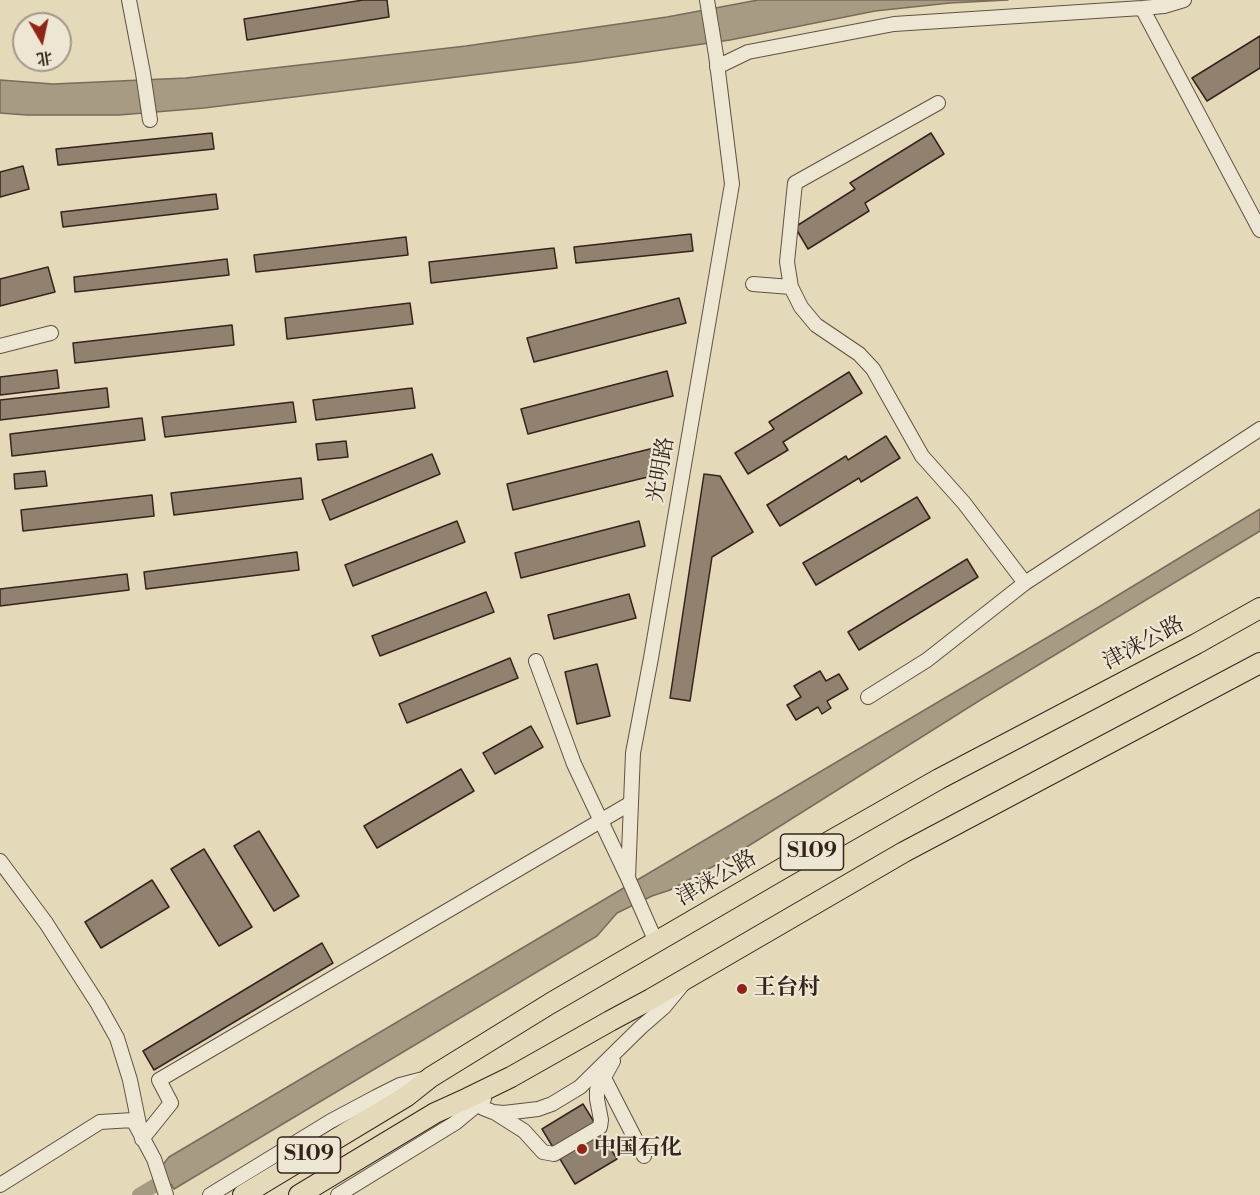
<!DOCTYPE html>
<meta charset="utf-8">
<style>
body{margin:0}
#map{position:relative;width:1260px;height:1195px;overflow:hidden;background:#e4d9b9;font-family:"Libre Bodoni","Noto Serif SC",serif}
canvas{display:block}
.north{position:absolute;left:12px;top:12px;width:60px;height:60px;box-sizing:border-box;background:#ede6d2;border:2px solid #a3988a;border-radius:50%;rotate:171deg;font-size:16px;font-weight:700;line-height:24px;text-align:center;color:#35241d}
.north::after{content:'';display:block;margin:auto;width:21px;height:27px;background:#8f2418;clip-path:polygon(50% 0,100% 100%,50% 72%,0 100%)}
</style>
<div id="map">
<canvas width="1260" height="1195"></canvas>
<div class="north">北</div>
</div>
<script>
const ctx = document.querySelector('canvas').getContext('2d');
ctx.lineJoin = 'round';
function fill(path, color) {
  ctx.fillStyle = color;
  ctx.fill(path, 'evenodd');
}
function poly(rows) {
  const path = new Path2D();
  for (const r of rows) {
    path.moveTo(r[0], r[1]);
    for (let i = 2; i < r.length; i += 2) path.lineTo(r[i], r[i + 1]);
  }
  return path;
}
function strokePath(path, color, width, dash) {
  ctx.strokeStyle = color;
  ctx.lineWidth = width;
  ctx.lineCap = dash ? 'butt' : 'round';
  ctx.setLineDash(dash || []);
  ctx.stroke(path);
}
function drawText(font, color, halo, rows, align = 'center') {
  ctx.font = font + ' "Libre Bodoni","Noto Serif SC",serif';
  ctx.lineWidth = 4.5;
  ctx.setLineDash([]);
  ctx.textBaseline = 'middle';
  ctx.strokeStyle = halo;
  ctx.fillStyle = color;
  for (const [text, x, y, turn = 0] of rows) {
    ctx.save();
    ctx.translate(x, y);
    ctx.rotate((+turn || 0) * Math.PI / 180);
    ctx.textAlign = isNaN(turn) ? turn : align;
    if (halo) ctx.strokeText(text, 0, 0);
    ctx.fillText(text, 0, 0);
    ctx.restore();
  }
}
const water = poly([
 [758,0,1008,0,950,3,875,11,730,40,579,62,204,108,119,115,27,115,0,113,0,80,53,84,186,78,466,46,667,17,758,0],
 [1260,509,1260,531,982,699,734,855,670,890,652,896,617,913,597,936,174,1189,161,1167,169,1157,1097,608,1260,509]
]);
const canal = poly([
 [139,1195,184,1168]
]);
const building = poly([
 [363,0,387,0,389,17,247,40,244,19,363,0],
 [1260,36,1260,68,1207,101,1192,78,1260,36],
 [212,133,214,149,58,165,56,149,212,133],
 [931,133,944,154,865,203,869,211,808,249,795,227,855,189,850,183,931,133],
 [23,166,29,189,0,197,0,172,23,166],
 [216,194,218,209,63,227,61,212,216,194],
 [691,234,693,251,576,263,574,247,691,234],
 [406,237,408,255,256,272,254,255,406,237],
 [554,248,557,268,431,283,429,262,554,248],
 [227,259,229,275,75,292,74,277,227,259],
 [48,267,55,292,0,306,0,279,48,267],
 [679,298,686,323,534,362,527,338,679,298],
 [410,303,413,324,287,339,285,318,410,303],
 [232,325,234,345,75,363,73,343,232,325],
 [57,370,59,388,0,395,0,377,57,370],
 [667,371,673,396,528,434,521,409,667,371],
 [849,372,862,393,783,442,788,450,748,474,735,453,774,429,769,422,849,372],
 [107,388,109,407,0,420,0,400,107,388],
 [412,388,415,408,316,420,313,400,412,388],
 [293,402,296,422,165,437,162,417,293,402],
 [142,418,145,440,12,456,10,434,142,418],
 [886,436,900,458,861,482,859,478,780,526,767,505,846,456,848,460,886,436],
 [346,441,348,457,318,460,316,444,346,441],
 [654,448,660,474,513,510,507,484,654,448],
 [432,454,440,474,330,520,322,500,432,454],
 [45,471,47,486,15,489,14,474,45,471],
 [704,474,720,476,753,532,712,557,690,701,670,698,704,474],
 [301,478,303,499,174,515,171,493,301,478],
 [152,495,154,516,23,531,21,510,152,495],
 [917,497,930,518,816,585,803,563,917,497],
 [457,521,465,542,353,586,345,565,457,521],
 [639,521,645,546,521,578,515,553,639,521],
 [297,552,299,570,146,589,144,572,297,552],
 [967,559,978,577,859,650,848,632,967,559],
 [127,574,129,590,0,606,0,589,127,574],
 [486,592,494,612,380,656,372,636,486,592],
 [629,594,636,618,554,639,548,615,629,594],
 [510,658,518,678,407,723,399,704,510,658],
 [597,664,610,716,577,724,565,672,597,664],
 [820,671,826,681,839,674,848,689,827,701,831,708,822,714,818,707,796,720,787,705,801,697,794,686,820,671],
 [531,726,543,747,495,774,483,753,531,726],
 [461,769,474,791,377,848,364,826,461,769],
 [259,831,299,896,274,911,234,846,259,831],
 [204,849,252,927,219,946,171,869,204,849],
 [152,880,169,907,101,948,85,922,152,880],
 [322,943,333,963,154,1070,143,1051,322,943],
 [583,1104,617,1159,575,1184,542,1129,583,1104]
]);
const minor = poly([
 [129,0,143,73,150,120],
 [1142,8,1260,230],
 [717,67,748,52,894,24,1142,8,1164,6,1184,0],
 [938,103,795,183,787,262,791,287,801,307,816,325,859,354,873,369,922,456,964,503,1025,583],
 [753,284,791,287],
 [0,346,51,333],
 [536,661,574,764,628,878,656,942],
 [868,697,927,660,1025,583,1260,429],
 [0,861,46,923,98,1004,117,1038,130,1080,142,1139],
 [628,878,633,753,651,658,732,184,716,55,707,0],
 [604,1078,644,1156],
 [468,1098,483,1108,493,1112,504,1113,538,1109,552,1104,580,1087,640,1028,664,1007,683,984],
 [494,1112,524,1131,543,1152,554,1154,600,1127,601,1120,597,1099,597,1090,613,1061],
 [142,1139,171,1103,159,1080,631,803],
 [0,1185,100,1122,133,1120,154,1159,166,1195],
 [210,1195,331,1121,376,1097,400,1085,423,1079],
 [338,1195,455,1123,484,1099]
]);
const highway = poly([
 [243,1195,407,1096,431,1077,551,1003,783,868,939,779,1196,644,1260,608],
 [299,1195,435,1113,468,1098,511,1077,610,1021,651,999,904,852,1260,663]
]);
const markers = [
 [742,989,6,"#8f2418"],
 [582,1149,6,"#8f2418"]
];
const shields = [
 [812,852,63],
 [309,1155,63]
];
const shieldNames = [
 ["S109",812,852],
 ["S109",309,1155]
];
const streetNames = [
 ["光明路",662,470,-80],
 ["津涞公路",1144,644,-28],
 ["津涞公路",717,879,-30]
];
const poiNames = [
 ["王台村",754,989],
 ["中国石化",594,1149]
];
fill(water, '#a89b84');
strokePath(water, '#7a6b5b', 1.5);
strokePath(canal, '#a89b84', 14);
fill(building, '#90826e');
strokePath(building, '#35241d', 1.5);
strokePath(minor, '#615144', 16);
strokePath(highway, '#35241d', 22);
strokePath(minor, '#ede6d2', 14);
strokePath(highway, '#e4d9b9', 20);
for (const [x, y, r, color] of markers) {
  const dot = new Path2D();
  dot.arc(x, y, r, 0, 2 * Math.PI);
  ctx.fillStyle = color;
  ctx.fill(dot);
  strokePath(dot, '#ede6d2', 2);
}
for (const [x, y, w] of shields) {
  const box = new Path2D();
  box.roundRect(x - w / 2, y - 18, w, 36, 4.5);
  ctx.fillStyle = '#ede6d2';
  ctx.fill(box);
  strokePath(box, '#35241d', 1.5);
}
drawText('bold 21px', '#35241d', null, shieldNames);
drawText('22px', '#35241d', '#ede6d2', streetNames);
drawText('bold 22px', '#35241d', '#ede6d2', poiNames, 'left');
</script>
